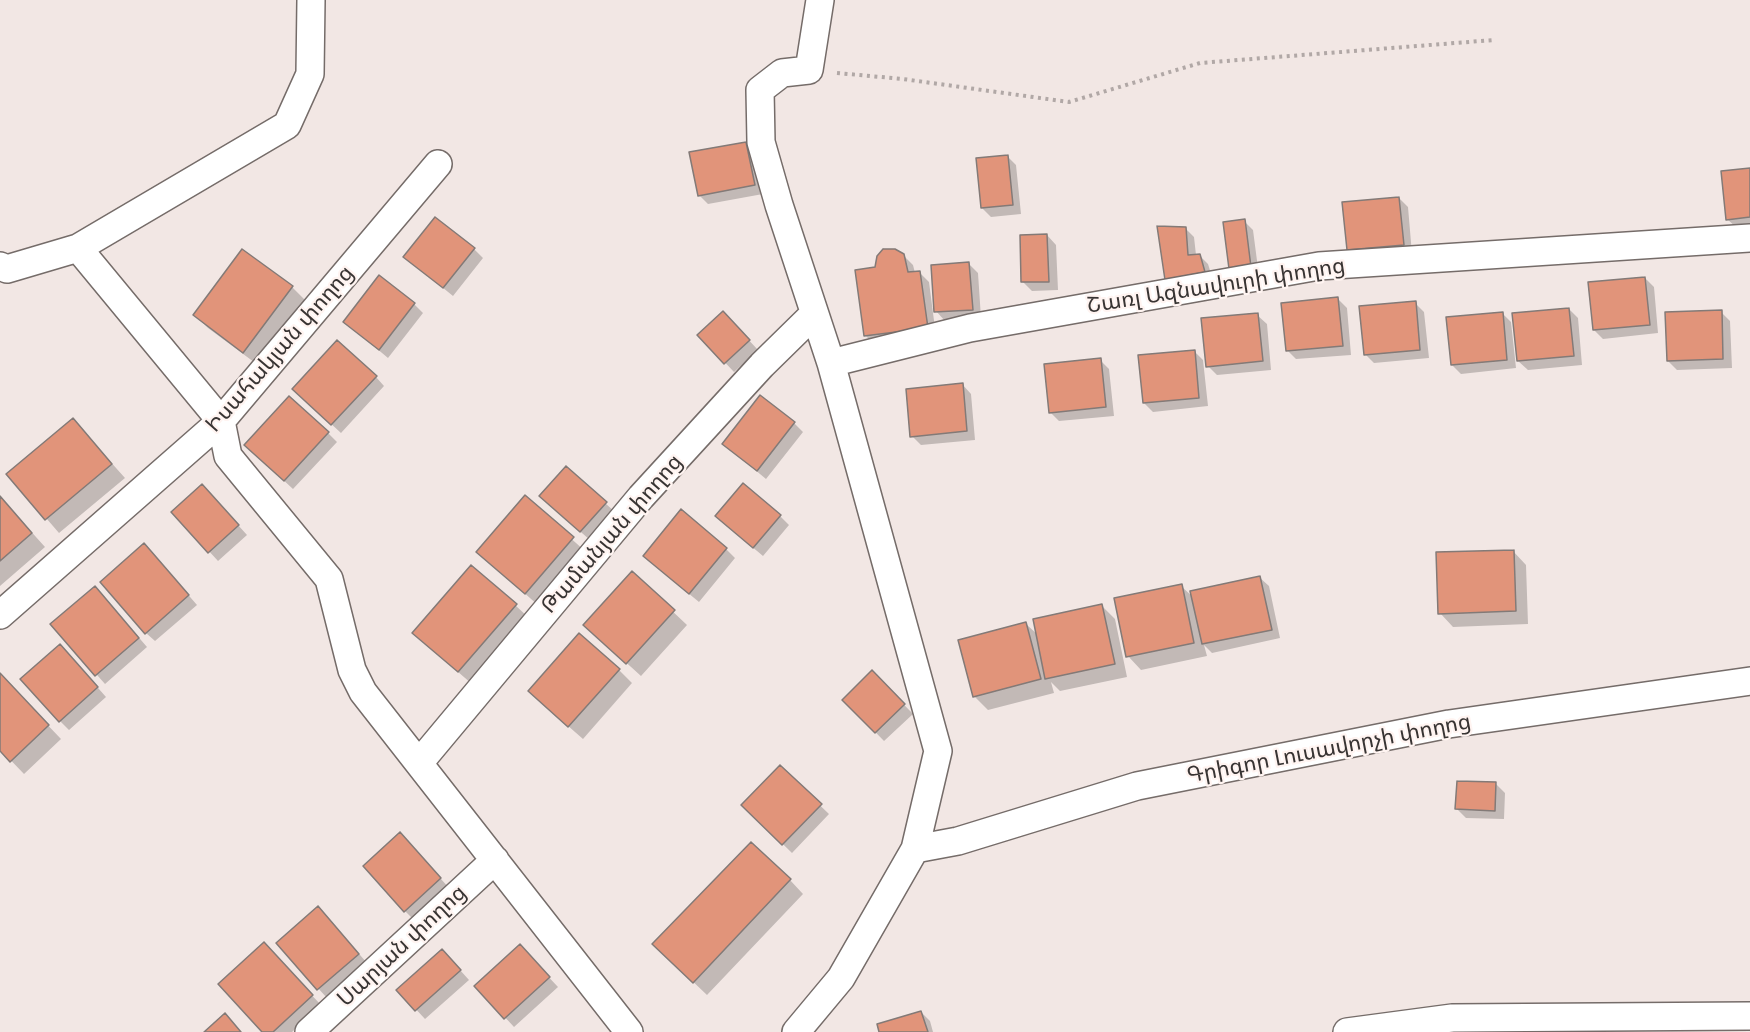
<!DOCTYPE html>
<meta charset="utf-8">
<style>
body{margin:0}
canvas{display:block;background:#f2e7e4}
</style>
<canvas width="1750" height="1032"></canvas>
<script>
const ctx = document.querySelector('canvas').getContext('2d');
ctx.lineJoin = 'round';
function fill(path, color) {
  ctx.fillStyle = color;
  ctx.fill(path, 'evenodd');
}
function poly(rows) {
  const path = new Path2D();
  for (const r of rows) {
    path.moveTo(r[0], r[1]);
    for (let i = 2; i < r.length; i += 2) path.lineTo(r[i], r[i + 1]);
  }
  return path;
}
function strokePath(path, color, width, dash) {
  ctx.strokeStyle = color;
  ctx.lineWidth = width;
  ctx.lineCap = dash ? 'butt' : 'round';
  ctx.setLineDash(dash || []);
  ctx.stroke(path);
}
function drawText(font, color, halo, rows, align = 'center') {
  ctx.font = font + ' Figtree,"Noto Sans Armenian",sans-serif';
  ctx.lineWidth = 4.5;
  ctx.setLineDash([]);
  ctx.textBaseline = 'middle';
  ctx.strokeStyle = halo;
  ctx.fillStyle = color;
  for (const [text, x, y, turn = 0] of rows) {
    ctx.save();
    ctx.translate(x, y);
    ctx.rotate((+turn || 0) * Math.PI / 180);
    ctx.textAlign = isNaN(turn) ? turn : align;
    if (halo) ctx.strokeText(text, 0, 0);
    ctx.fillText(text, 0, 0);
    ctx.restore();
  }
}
const shadow = poly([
 [746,143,755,152,763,194,708,204,699,195],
 [1007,156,1016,165,1021,214,991,217,982,208],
 [1750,170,1750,227,1737,228,1727,219],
 [1399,198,1408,207,1412,254,1357,259,1348,250],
 [1244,221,1253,230,1259,276,1239,278],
 [1185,228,1194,237,1196,255,1199,255,1208,264,1213,280,1175,288],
 [1047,235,1056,245,1058,290,1032,291,1023,282],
 [474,249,483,258,453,296,405,257],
 [243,251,292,287,306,301,258,365,208,328,195,315],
 [903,255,913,265,915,273,920,273,929,282,936,336,874,344,865,335,877,269],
 [969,264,978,273,981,318,945,321,936,311],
 [1645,278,1654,287,1658,333,1603,339,1594,330],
 [1338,299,1347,308,1351,355,1296,359,1287,350],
 [1415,303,1424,312,1429,358,1374,363,1365,354],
 [414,304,423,313,388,358,345,322],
 [1569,309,1578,318,1582,365,1528,370,1518,361],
 [1721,312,1730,321,1732,368,1677,370,1668,361],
 [1502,313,1511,322,1516,368,1461,374,1452,365],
 [1257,315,1267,324,1271,370,1217,375,1208,366],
 [732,322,758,350,734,372,699,335],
 [1194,351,1203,360,1208,406,1153,412,1144,403],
 [1100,360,1109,369,1114,416,1059,421,1050,412],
 [376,377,384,386,341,433,303,398],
 [962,384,971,394,975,440,921,445,912,436],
 [73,420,125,478,59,533,8,474],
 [794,423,803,432,766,479,724,444],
 [328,433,337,442,293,489,255,454],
 [566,468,615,512,590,540,550,505],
 [211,495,247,535,218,561,173,512],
 [0,497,45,547,0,586],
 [525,497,586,552,539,606,478,552],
 [780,516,789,525,763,556,726,525],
 [726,549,735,558,699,602,654,565],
 [1513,551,1526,565,1528,624,1453,627,1440,613],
 [153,554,197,605,155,641,146,633],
 [632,573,687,625,641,676,599,638],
 [1259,577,1269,586,1280,638,1212,653,1204,645,1207,656,1141,670,1128,656,1181,586,1194,598],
 [104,597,147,647,105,684,52,624],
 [515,605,529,618,472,684,428,646],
 [1102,606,1115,619,1127,677,1060,691,1051,682,1054,693,988,710,974,696,1026,624,1038,635],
 [69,655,106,697,69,730,60,721],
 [619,670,632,683,583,739,543,704],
 [872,672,913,714,884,741,844,700],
 [0,675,61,739,24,774,0,749],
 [780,767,829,814,792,853,743,805],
 [1496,784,1505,793,1504,819,1466,818,1457,809],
 [409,843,449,888,414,920,405,911],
 [790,880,803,894,707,995,667,957],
 [327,917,367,963,327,998,278,944],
 [272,953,321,1005,292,1032,264,1032],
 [528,955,558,987,514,1027,476,986],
 [451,960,469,980,425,1019,398,990],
 [921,1012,930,1021,933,1032,881,1032]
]);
const building = poly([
 [746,142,755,185,698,196,689,152,746,142],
 [1008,155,1013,205,981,208,976,158,1008,155],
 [1750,168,1750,217,1726,220,1721,171,1750,168],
 [1399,197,1404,245,1347,250,1342,202,1399,197],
 [435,217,475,248,443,288,403,257,435,217],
 [1245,219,1251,267,1229,269,1223,222,1245,219],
 [1157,226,1186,227,1188,255,1200,254,1205,272,1165,280,1157,226],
 [1047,234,1049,282,1021,282,1020,235,1047,234],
 [242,249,293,286,243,353,193,315,242,249],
 [883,249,895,249,904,254,908,272,920,271,928,328,864,336,855,270,875,267,877,256,883,249],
 [969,262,973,310,934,312,931,265,969,262],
 [379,275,415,303,379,350,343,322,379,275],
 [1645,277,1650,325,1593,330,1588,282,1645,277],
 [1338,297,1343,346,1286,351,1281,303,1338,297],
 [1416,301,1420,350,1364,355,1359,306,1416,301],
 [1569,308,1574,356,1517,361,1512,313,1569,308],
 [1722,310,1723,359,1667,361,1665,312,1722,310],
 [723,311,750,340,724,364,697,335,723,311],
 [1503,312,1507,360,1451,365,1446,317,1503,312],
 [1258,313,1263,361,1206,367,1201,318,1258,313],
 [337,340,377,376,331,425,292,389,337,340],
 [1195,350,1199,398,1143,403,1138,355,1195,350],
 [1101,358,1106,407,1049,413,1044,364,1101,358],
 [963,383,967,431,910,437,906,389,963,383],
 [760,395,795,422,757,471,722,444,760,395],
 [289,396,329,432,284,481,244,445,289,396],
 [73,418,112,464,45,520,6,474,73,418],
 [566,466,607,502,580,532,539,496,566,466],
 [743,483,781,515,753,548,715,516,743,483],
 [202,484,239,525,208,553,171,512,202,484],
 [525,495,574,537,525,594,476,552,525,495],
 [0,496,32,533,0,561,0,496],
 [681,509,727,548,689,594,643,556,681,509],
 [144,543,189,595,145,634,100,582,144,543],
 [1514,550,1516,611,1438,614,1436,552,1514,550],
 [471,565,517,604,458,672,412,633,471,565],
 [632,571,675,610,626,664,583,625,632,571],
 [1260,576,1272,630,1202,644,1190,591,1260,576],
 [1182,584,1194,643,1126,657,1114,598,1182,584],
 [95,586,139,638,95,676,50,624,95,586],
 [1102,604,1115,664,1045,679,1033,619,1102,604],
 [1026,622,1041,679,973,697,958,640,1026,622],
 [579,633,620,669,568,727,528,691,579,633],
 [60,644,98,687,59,722,20,679,60,644],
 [872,670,905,704,875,733,842,700,872,670],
 [0,673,49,725,10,762,0,751,0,673],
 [780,765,822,804,782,845,741,805,780,765],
 [1457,781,1496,782,1495,811,1455,809,1457,781],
 [400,832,441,878,404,912,363,866,400,832],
 [751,842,791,879,693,983,652,944,751,842],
 [318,906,359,954,317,990,276,943,318,906],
 [264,942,313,995,273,1032,262,1032,218,984,264,942],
 [520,944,550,977,504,1019,474,986,520,944],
 [442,949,461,970,415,1011,396,990,442,949],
 [921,1011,928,1032,879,1032,877,1024,921,1011],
 [225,1013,241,1032,204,1032,225,1013]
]);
const path = poly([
 [837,73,903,79,1069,102,1200,63,1494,40]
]);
const minor = poly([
 [78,248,221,421,228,456,329,579,352,670,363,692,629,1032],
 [0,266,7,269,78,248,287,125,310,74,311,0],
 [831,363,970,328,1319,266,1750,238],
 [0,615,221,421,438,164],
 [419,763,641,497,762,365,814,314],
 [915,849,958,841,1137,786,1449,724,1750,681],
 [309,1032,495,860],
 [796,1032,841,978,915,849,938,751,831,363,779,205,761,142,760,90,782,73,809,70,820,0],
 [1347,1032,1452,1018,1750,1016]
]);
const streetNames = [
 ["Շառլ Ազնավուրի փողոց",1216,286,-9],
 ["Իսահակյան փողոց",280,349,-49],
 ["Թամանյան փողոց",612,534,-49],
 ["Գրիգոր Լուսավորչի փողոց",1329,749,-11],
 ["Սարյան փողոց",402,946,-43]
];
fill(shadow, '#0003');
fill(building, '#e1947a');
strokePath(building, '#837a77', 1.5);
strokePath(minor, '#756c69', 30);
strokePath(path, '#b1a8a6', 4, [3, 4.5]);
strokePath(minor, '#fff', 27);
drawText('22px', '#383433', '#fff4f1', streetNames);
</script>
